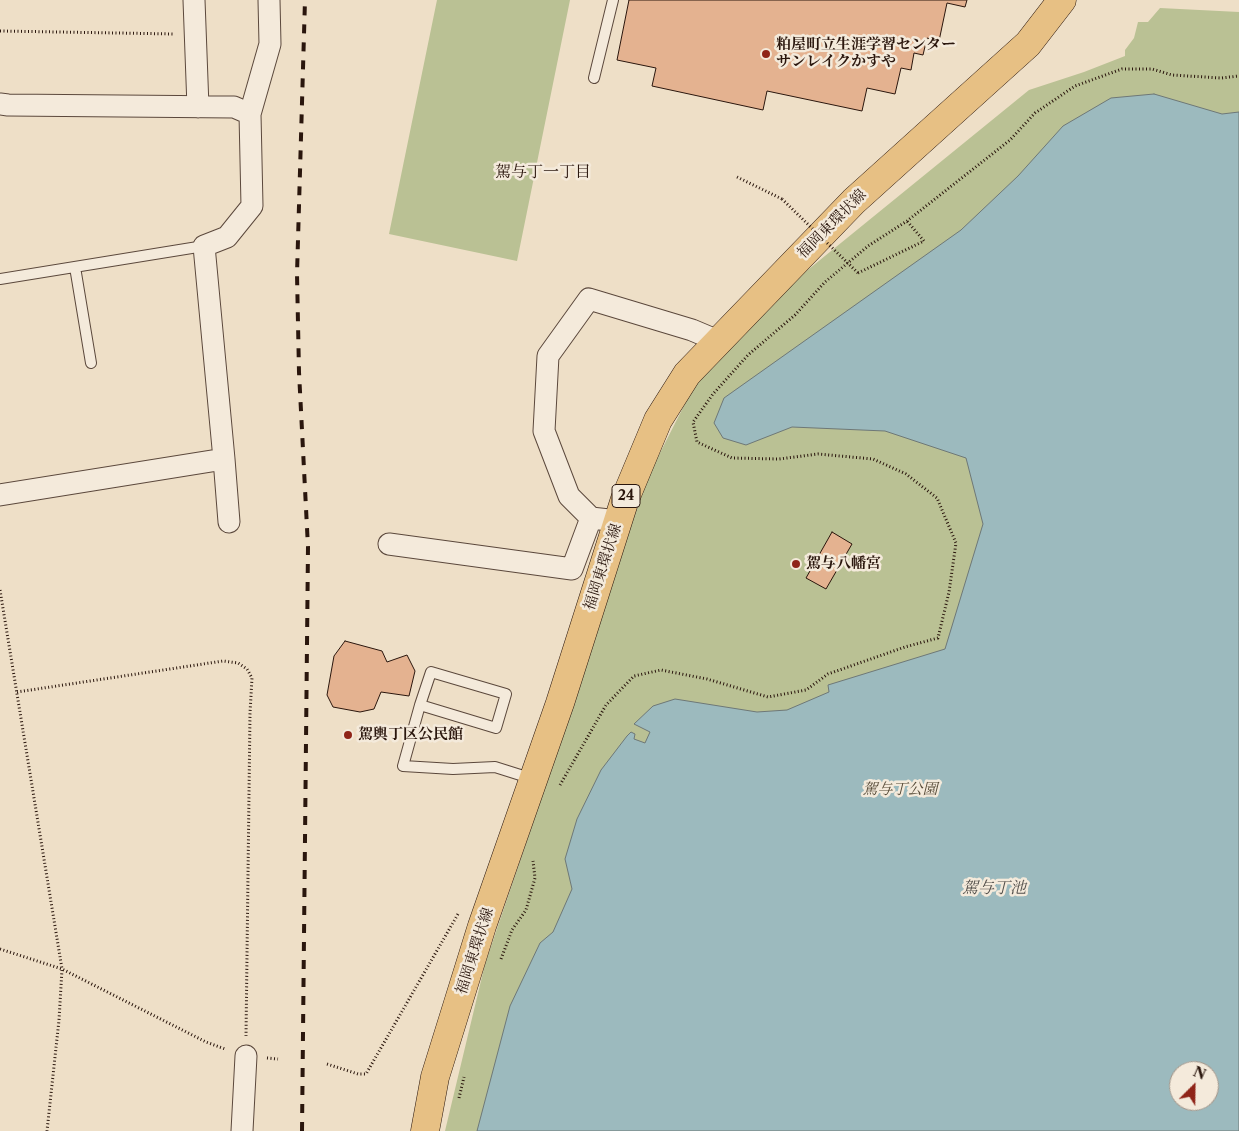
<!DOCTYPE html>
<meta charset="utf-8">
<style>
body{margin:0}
#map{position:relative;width:1239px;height:1131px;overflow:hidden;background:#eedfc7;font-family:"Libre Caslon Text",serif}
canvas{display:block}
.north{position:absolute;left:1169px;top:1061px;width:50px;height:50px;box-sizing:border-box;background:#f4eadb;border:1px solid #a39589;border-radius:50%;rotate:23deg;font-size:14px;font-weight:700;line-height:20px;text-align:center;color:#2a160d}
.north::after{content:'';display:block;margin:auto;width:18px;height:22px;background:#8f2418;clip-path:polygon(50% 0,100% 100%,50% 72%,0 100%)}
</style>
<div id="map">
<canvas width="1239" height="1131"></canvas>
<div class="north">N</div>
</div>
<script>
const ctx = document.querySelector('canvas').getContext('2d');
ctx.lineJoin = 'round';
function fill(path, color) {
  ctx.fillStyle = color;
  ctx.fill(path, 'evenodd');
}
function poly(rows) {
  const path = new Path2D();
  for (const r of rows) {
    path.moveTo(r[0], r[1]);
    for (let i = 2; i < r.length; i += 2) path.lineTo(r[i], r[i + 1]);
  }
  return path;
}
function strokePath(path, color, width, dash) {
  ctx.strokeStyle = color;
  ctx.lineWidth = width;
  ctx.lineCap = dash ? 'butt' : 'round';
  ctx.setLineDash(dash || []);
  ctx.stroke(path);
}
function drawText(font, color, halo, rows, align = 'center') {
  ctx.font = font + ' "Libre Caslon Text","Noto Serif JP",serif';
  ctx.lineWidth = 5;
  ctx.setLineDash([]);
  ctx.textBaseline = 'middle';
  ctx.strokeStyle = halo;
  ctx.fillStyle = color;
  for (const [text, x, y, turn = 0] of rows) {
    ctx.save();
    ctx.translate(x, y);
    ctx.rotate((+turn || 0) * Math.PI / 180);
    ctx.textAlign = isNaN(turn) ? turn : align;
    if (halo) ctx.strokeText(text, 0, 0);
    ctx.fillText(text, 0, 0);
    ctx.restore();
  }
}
const green = poly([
 [437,0,570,0,517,261,389,234],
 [1160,8,1239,12,1239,1131,445,1131,485,964,572,708,633,506,693,388,761,308,1029,90,1084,72,1125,56,1125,50,1134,38,1138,22,1148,22],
 [1179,1071,1209,1071,1209,1101,1179,1101]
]);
const water = poly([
 [1154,94,1222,114,1239,112,1239,1131,477,1131,510,1006,540,943,553,932,572,889,565,859,577,819,601,770,627,736,631,732,635,734,634,739,645,743,650,732,634,724,653,706,675,699,757,712,787,710,829,692,828,685,945,649,983,524,966,458,885,431,792,427,746,445,723,438,714,423,724,398,961,230,1018,176,1063,126,1111,98,1154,94],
 [1179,1071,1209,1071,1209,1101,1179,1101,1179,1071]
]);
const building = poly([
 [629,0,967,0,965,7,947,3,939,41,927,38,923,55,914,53,911,70,901,68,895,94,867,88,862,111,767,91,763,110,652,86,656,68,617,60,629,0],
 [832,532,852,544,826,589,806,578,832,532],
 [345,641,382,651,387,662,407,655,415,671,409,696,381,692,374,709,360,712,333,707,327,695,334,656,345,641]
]);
const path = poly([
 [0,31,175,34],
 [737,177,782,199],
 [858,273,924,241,907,221],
 [0,590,62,969,59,1020,47,1131],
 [17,692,223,661,238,663,247,669,252,678,250,713,246,1036],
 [560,785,606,705,634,676,661,670,707,679,768,697,806,690,828,674,905,647,938,638,949,592,956,543,937,498,906,474,873,459,818,454,779,459,732,458,697,442,693,422,713,394,748,355,795,315,825,282,868,246,907,221,1010,140,1035,113,1075,86,1122,69,1152,69,1172,75,1221,78,1239,76],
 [0,949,62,969,206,1042,225,1049],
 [501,959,512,930,526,910,535,878,533,861],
 [267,1058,278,1059],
 [327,1064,358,1074,366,1074,458,914],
 [459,1098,464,1077]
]);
const service = poly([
 [594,78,613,0],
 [75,267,91,363],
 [0,279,204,246],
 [420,705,496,728,506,694,431,672,420,705,403,766,453,769,495,767,533,779]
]);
const minor = poly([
 [194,0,198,107],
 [0,104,8,105,234,107,250,114],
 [224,459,229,522],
 [0,495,224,459,204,246,227,237,252,206,250,114,270,44,269,0],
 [618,521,591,518,569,496,544,431,548,356,589,299,692,330,718,341],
 [389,544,572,569,591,518],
 [242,1131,246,1056]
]);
const primary = poly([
 [425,1131,435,1077,482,926,560,703,625,499,658,420,687,374,854,201,1028,44,1062,0]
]);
const rail = poly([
 [302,1131,308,547,299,372,297,274,305,0]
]);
const pathBridge = poly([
 [782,199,858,273]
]);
const markers = [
 [766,54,5,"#8f2418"],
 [796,564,5,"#8f2418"],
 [348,735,5,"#8f2418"]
];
const shields = [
 [626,496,28]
];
const shieldNames = [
 ["24",626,496]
];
const poiNames = [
 ["粕屋町立生涯学習センター",776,45],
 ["サンレイクかすや",776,62],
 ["駕与八幡宮",806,564],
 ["駕輿丁区公民館",358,735]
];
const streetNames = [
 ["福岡東環状線",832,224,-45],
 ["福岡東環状線",603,567,-72],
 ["福岡東環状線",475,951,-72]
];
const parkNames = [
 ["駕与丁公園",900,790]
];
const neighbourhoodNames = [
 ["駕与丁一丁目",543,172]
];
const waterNames = [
 ["駕与丁池",994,888]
];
fill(green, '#bac194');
fill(water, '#9cbabe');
strokePath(water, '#6e7877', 1);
fill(building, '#e4b290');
strokePath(building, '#2a160d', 1);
strokePath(service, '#5b483c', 12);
strokePath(minor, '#5b483c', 23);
strokePath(primary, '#2a160d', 29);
strokePath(path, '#2a160d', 3, [1, 2.5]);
strokePath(service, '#f4eadb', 10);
strokePath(minor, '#f4eadb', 21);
strokePath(primary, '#e7c084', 28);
strokePath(rail, '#2a160d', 4, [9, 9]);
strokePath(pathBridge, '#2a160d', 3, [1, 2.5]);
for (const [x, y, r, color] of markers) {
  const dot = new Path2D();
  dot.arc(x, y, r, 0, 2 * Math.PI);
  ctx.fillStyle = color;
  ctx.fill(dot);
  strokePath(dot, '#f4eadb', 2);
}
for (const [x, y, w] of shields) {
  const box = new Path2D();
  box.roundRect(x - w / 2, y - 11.5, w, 23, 4);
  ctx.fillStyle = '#f4eadb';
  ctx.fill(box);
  strokePath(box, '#2a160d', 1);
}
drawText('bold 14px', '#2a160d', null, shieldNames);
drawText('bold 15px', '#2a160d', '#f4eadb', poiNames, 'left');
drawText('15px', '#2a160d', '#f4eadb', streetNames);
drawText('italic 15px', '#554936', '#f4eadb', parkNames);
drawText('16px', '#2a160d', '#f4eadb', neighbourhoodNames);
drawText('italic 16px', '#524f4b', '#f4eadb', waterNames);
</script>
